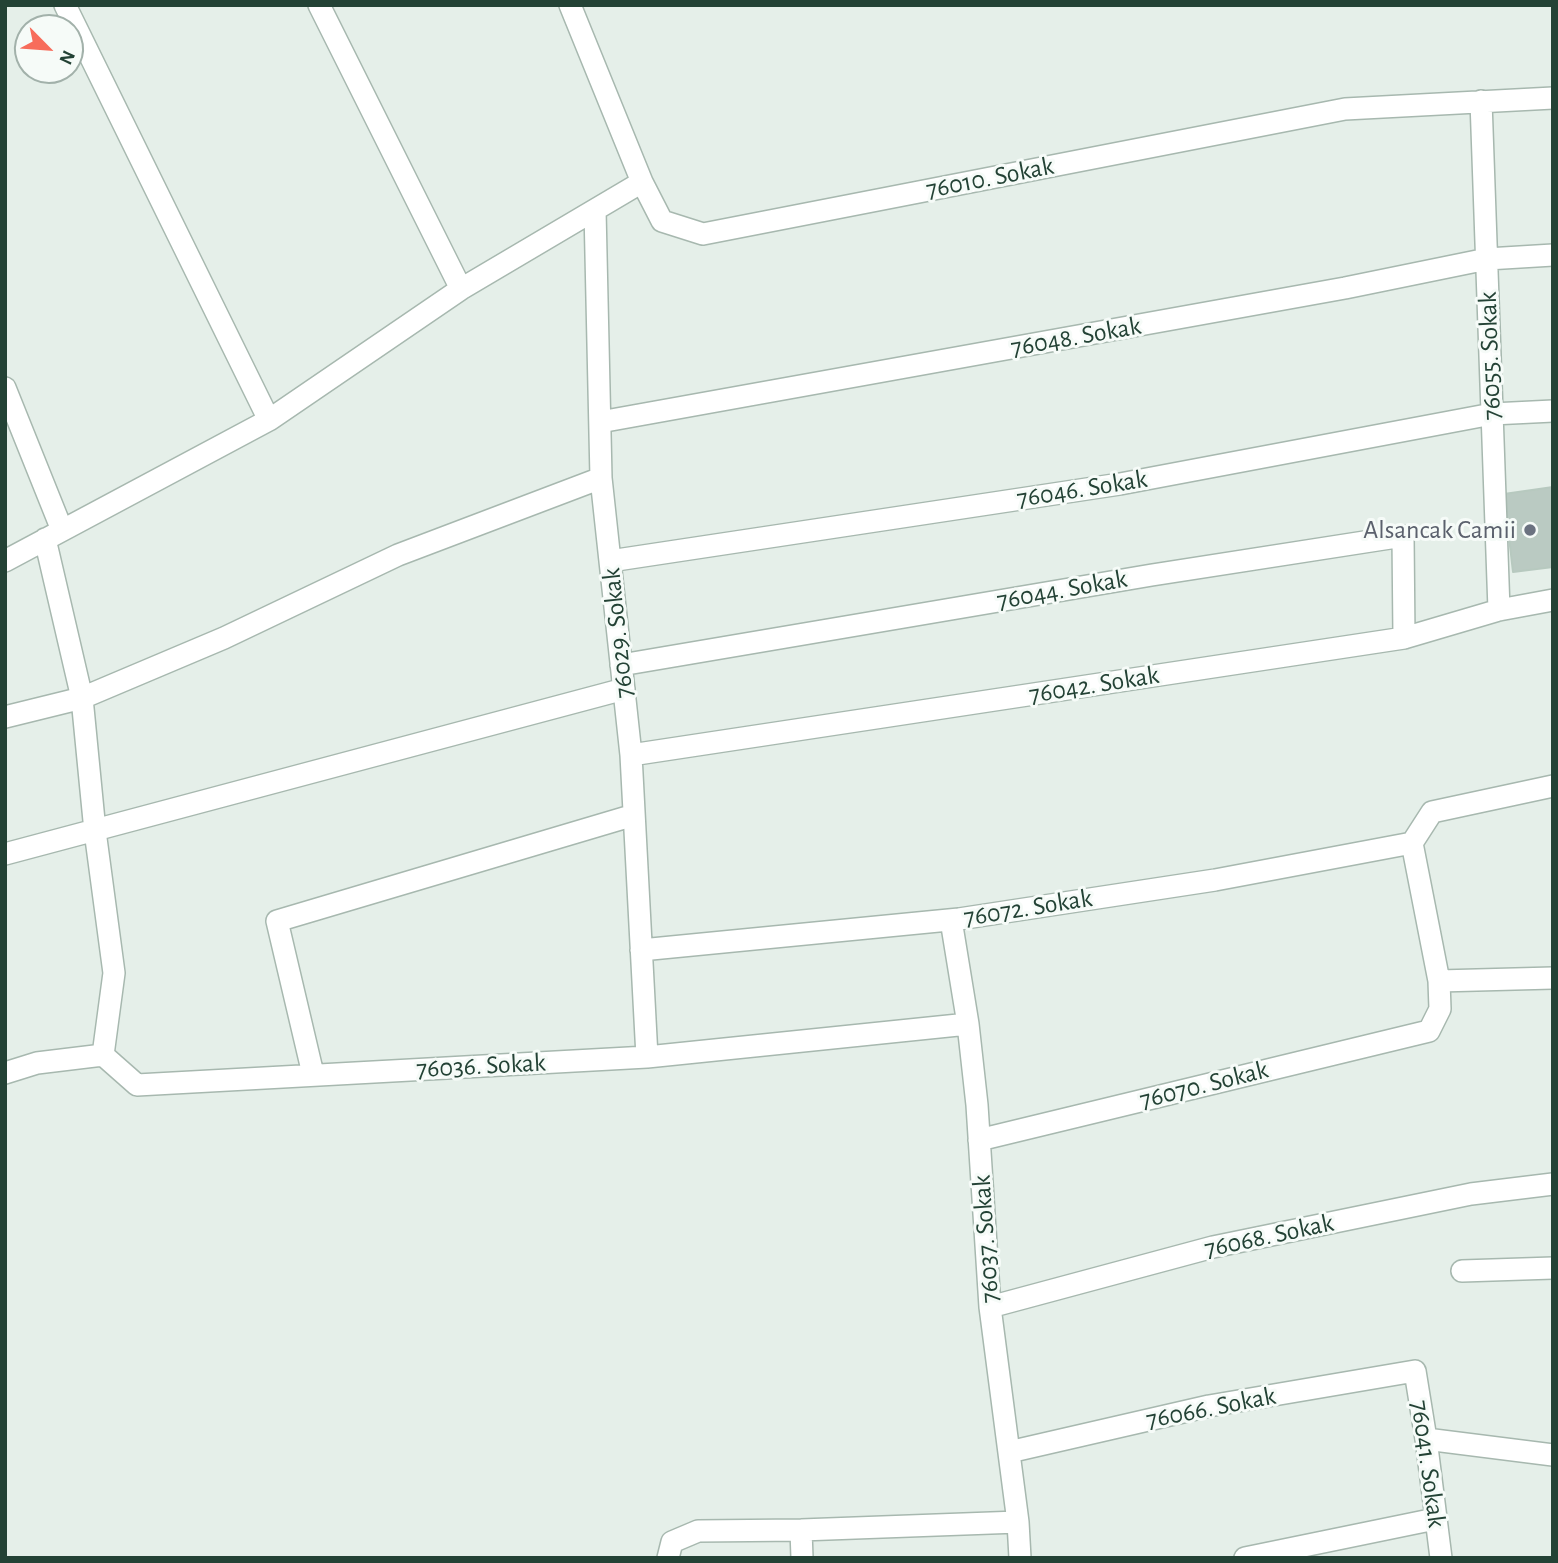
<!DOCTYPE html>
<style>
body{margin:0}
#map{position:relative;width:1558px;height:1563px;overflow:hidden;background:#e5efe9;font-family:"Alegreya Sans",sans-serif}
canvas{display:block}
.frame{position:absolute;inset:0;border:7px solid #234235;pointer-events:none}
.north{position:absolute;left:14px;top:14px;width:70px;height:70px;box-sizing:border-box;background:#f6fbf8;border:2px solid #a2b1aa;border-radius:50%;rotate:115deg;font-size:19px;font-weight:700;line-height:28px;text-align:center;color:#234235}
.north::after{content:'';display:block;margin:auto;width:24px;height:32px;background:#f76c5b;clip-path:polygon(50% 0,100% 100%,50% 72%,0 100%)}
</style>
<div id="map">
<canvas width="1558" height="1563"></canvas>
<div class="frame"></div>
<div class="north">N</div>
</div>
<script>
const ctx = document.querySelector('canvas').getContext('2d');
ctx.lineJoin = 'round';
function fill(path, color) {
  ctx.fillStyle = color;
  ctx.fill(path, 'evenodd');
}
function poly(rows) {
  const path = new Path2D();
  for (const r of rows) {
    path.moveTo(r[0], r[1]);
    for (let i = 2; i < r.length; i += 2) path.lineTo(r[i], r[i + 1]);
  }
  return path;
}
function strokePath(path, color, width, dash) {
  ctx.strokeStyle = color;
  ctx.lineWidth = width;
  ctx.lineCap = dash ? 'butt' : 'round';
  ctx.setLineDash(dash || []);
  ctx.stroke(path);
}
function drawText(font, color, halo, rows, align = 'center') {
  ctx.font = font + ' "Alegreya Sans",sans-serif';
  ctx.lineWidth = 6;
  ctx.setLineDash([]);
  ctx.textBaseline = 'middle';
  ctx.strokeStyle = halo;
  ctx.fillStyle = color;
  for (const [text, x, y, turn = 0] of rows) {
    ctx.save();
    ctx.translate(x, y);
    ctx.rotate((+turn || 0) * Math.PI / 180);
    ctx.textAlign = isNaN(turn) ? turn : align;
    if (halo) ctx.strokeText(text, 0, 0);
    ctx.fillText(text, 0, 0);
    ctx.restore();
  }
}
const building = poly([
 [1553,487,1553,567,1513,572,1504,494,1553,487]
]);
const minor = poly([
 [65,5,269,420],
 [319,5,461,289],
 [570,5,642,182,662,221,703,234,1345,109,1553,98],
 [1481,101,1499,610],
 [595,210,601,478,631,755,647,1057],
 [5,388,62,530],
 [600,422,1345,288,1487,259,1553,255],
 [45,539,82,698,95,831,114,973,103,1055],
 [5,561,269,420,461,289,642,182],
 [610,561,1120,484,1492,414,1553,411],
 [621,665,1152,575,1403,536,1404,638],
 [5,717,82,698,224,638,398,555,601,478],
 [631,755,1404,638,1499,610,1553,600],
 [1412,843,1432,812,1553,786],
 [5,854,624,689],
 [951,920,968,1024,977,1105,990,1307,1018,1522,1020,1558],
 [641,950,959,919,1215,880,1412,843],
 [1439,981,1553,978],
 [5,1073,37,1063,103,1055,137,1085,647,1057,968,1024],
 [313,1074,277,921,634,815],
 [979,1140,1429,1031,1440,1009,1439,981,1412,843],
 [1462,1271,1553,1268],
 [990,1307,1213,1247,1471,1194,1553,1184],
 [1426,1439,1553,1455],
 [1009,1452,1209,1406,1415,1371,1426,1439,1441,1558],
 [801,1530,802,1558],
 [668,1558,672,1542,698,1531,801,1530,1018,1522],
 [1245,1558,1435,1519]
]);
const markers = [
 [1530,530,7,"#6b7280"]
];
const streetNames = [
 ["76010. Sokak",990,178,-11],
 ["76048. Sokak",1076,337,-10],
 ["76055. Sokak",1490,356,-92],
 ["76046. Sokak",1082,489,-9],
 ["76044. Sokak",1062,590,-10],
 ["76029. Sokak",618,633,-96],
 ["76042. Sokak",1094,685,-9],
 ["76072. Sokak",1028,908,-9],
 ["76036. Sokak",481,1066,-3],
 ["76070. Sokak",1204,1085,-14],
 ["76068. Sokak",1269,1236,-12],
 ["76037. Sokak",986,1239,-94],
 ["76066. Sokak",1211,1408,-11],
 ["76041. Sokak",1428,1464,82]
];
const worshipNames = [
 ["Alsancak Camii",1516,530]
];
fill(building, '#bacac2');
strokePath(building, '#b7c9bf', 2);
strokePath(minor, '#a7b8af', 24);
strokePath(minor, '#fff', 21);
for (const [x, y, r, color] of markers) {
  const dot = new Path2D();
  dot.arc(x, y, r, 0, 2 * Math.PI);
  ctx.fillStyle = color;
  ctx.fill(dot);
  strokePath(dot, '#f6fbf8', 2.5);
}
drawText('26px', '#234235', '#f6fbf8', streetNames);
drawText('26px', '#5b616d', '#f6fbf8', worshipNames, 'right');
</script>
